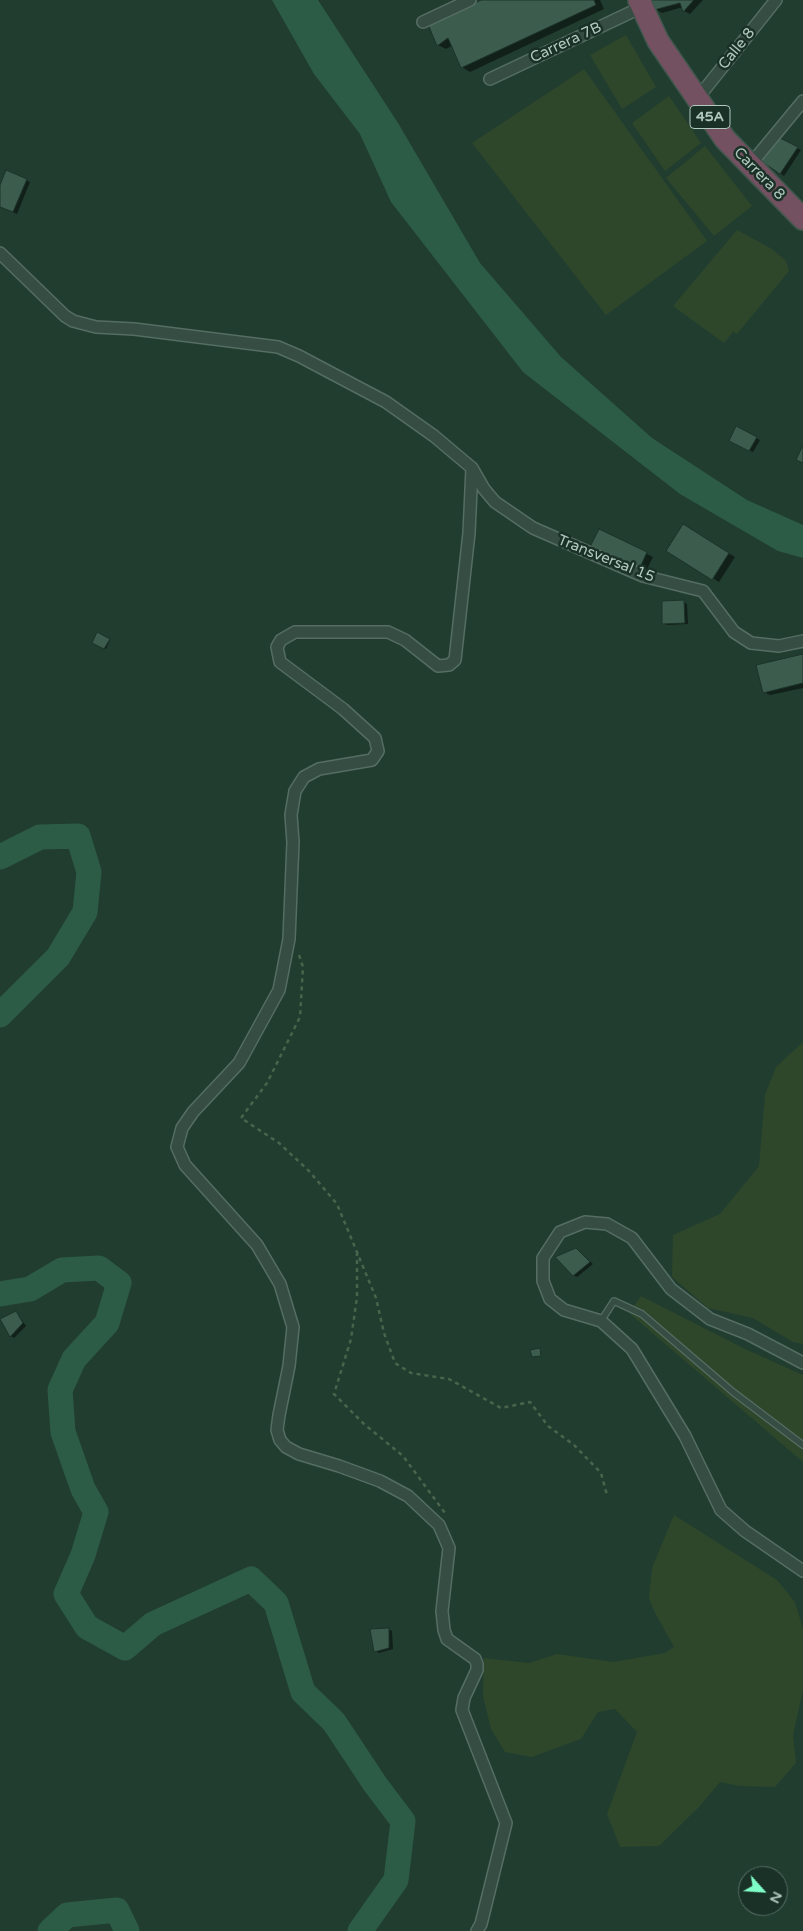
<!DOCTYPE html>
<style>
body{margin:0}
#map{position:relative;width:803px;height:1931px;overflow:hidden;background:#213d30;font-family:"Varela Round",sans-serif}
canvas{display:block}
.north{position:absolute;left:738px;top:1866px;width:50px;height:50px;box-sizing:border-box;background:#1a3127;border:1px solid #566d63;border-radius:50%;rotate:116deg;font-size:14px;font-weight:700;line-height:20px;text-align:center;color:#b0c8be}
.north::after{content:'';display:block;margin:auto;width:18px;height:22px;background:#7fffc8;clip-path:polygon(50% 0,100% 100%,50% 72%,0 100%)}
</style>
<div id="map">
<canvas width="803" height="1931"></canvas>
<div class="north">N</div>
</div>
<script>
const ctx = document.querySelector('canvas').getContext('2d');
ctx.lineJoin = 'round';
function fill(path, color) {
  ctx.fillStyle = color;
  ctx.fill(path, 'evenodd');
}
function poly(rows) {
  const path = new Path2D();
  for (const r of rows) {
    path.moveTo(r[0], r[1]);
    for (let i = 2; i < r.length; i += 2) path.lineTo(r[i], r[i + 1]);
  }
  return path;
}
function strokePath(path, color, width, dash) {
  ctx.strokeStyle = color;
  ctx.lineWidth = width;
  ctx.lineCap = dash ? 'butt' : 'round';
  ctx.setLineDash(dash || []);
  ctx.stroke(path);
}
function drawText(font, color, halo, rows, align = 'center') {
  ctx.font = font + ' "Varela Round",sans-serif';
  ctx.lineWidth = 5;
  ctx.setLineDash([]);
  ctx.textBaseline = 'middle';
  ctx.strokeStyle = halo;
  ctx.fillStyle = color;
  for (const [text, x, y, turn = 0] of rows) {
    ctx.save();
    ctx.translate(x, y);
    ctx.rotate((+turn || 0) * Math.PI / 180);
    ctx.textAlign = isNaN(turn) ? turn : align;
    if (halo) ctx.strokeText(text, 0, 0);
    ctx.fillText(text, 0, 0);
    ctx.restore();
  }
}
const green = poly([
 [626,35,656,87,622,109,590,55],
 [584,69,707,241,606,315,472,143],
 [669,96,701,143,665,171,632,123],
 [705,146,752,206,714,236,666,178],
 [737,230,772,249,786,261,789,271,737,334,733,332,724,343,673,306],
 [803,1042,803,1344,793,1342,753,1318,708,1308,672,1277,673,1235,720,1214,759,1166,765,1095,776,1067],
 [641,1296,745,1349,803,1375,803,1462,629,1313],
 [674,1515,777,1580,795,1602,803,1629,803,1690,793,1735,796,1763,775,1787,739,1786,720,1782,699,1807,659,1846,620,1847,607,1814,637,1732,615,1709,598,1712,581,1739,532,1757,505,1752,491,1729,483,1696,484,1658,529,1663,557,1654,613,1662,665,1653,674,1647,655,1613,649,1598,652,1568]
]);
const water = poly([
 [272,0,318,0,398,123,480,263,561,357,652,438,747,500,803,525,803,558,778,551,680,494,523,372,391,202,360,134,314,74]
]);
const shadow = poly([
 [484,0,600,0,604,9,470,72,462,67,453,45,446,49,438,45],
 [652,0,703,0,690,14,684,11,683,7,662,13,655,9],
 [780,140,801,150,784,176,763,161],
 [26,180,30,182,17,214,0,206,0,188],
 [736,428,760,440,753,452,730,441],
 [689,529,735,557,719,582,668,550],
 [600,531,653,557,645,573,598,550],
 [684,602,687,604,688,624,667,625,663,623],
 [98,634,110,640,106,649,94,643],
 [803,656,803,688,770,695,764,692],
 [576,1249,593,1264,577,1277,573,1275],
 [16,1312,26,1326,14,1338,11,1336],
 [388,1629,392,1631,393,1649,379,1653,375,1651]
]);
const river = poly([
 [0,857,40,837,78,836,89,872,85,912,58,957,0,1015],
 [0,1294,30,1289,62,1270,99,1268,119,1283,107,1323,74,1359,60,1390,63,1432,83,1489,96,1512,83,1555,66,1594,87,1627,125,1648,153,1624,251,1579,276,1603,303,1692,334,1722,375,1784,403,1821,396,1880,360,1931],
 [50,1931,67,1915,117,1910,127,1931]
]);
const building = poly([
 [481,0,594,0,596,5,461,68,448,38,437,46,428,24,481,0],
 [651,0,694,0,683,12,680,3,654,10,651,0],
 [780,138,798,147,780,174,761,161,780,138],
 [6,170,27,179,13,212,0,207,0,185,6,170],
 [736,426,757,437,749,451,729,441,736,426],
 [803,445,803,463,796,460,803,445],
 [683,524,729,553,712,580,666,551,683,524],
 [599,529,647,552,639,570,590,547,599,529],
 [684,600,685,623,662,624,662,601,684,600],
 [97,632,110,639,104,649,92,643,97,632],
 [803,654,803,683,763,693,756,665,803,654],
 [576,1248,590,1262,573,1276,555,1257,576,1248],
 [16,1311,23,1323,10,1337,0,1319,16,1311],
 [540,1348,541,1356,532,1357,530,1350,540,1348],
 [389,1628,389,1648,374,1652,370,1629,389,1628]
]);
const path = poly([
 [299,955,303,967,300,1017,267,1083,241,1118,279,1143,309,1171,337,1204,376,1298,384,1333,395,1363,411,1373,449,1379,501,1408,530,1402,548,1426,574,1445,601,1473,607,1495],
 [357,1252,357,1297,351,1339,334,1394,364,1424,403,1456,445,1513]
]);
const lane = poly([
 [601,1321,614,1301,642,1314,733,1392,803,1445]
]);
const street = poly([
 [423,22,470,0],
 [490,79,642,7],
 [697,99,776,0],
 [750,165,803,101],
 [0,253,65,316,73,321,96,327,134,329,278,347,299,356,386,402,434,436,472,468,484,489,495,502,533,528,643,576,703,591,734,632,751,643,779,646,803,641],
 [472,468,469,533,455,660,449,665,438,666,405,640,388,632,295,632,281,640,277,647,280,662,343,709,375,738,378,751,372,760,319,769,304,777,295,791,291,815,293,842,289,939,279,990,239,1063,193,1112,182,1128,177,1147,185,1165,257,1245,280,1284,293,1327,289,1366,279,1415,277,1430,280,1440,286,1447,299,1454,339,1466,380,1481,408,1496,439,1525,449,1548,442,1611,444,1630,447,1639,475,1659,477,1664,477,1670,464,1698,462,1710,506,1823,481,1924,477,1931],
 [803,1363,748,1334,710,1319,671,1289,632,1238,607,1224,585,1222,560,1232,543,1258,543,1281,550,1299,564,1310,601,1321,632,1349,685,1436,721,1510,745,1531,803,1571]
]);
const highway = poly([
 [639,0,658,41,725,139,803,219]
]);
const shields = [
 [710,117,40]
];
const shieldNames = [
 ["45A",710,117]
];
const streetNames = [
 ["Carrera 7B",566,43,-25],
 ["Calle 8",737,49,-51],
 ["Carrera 8",759,174,46],
 ["Transversal 15",606,559,22]
];
fill(green, '#2e472b');
fill(water, '#2d5c46');
fill(shadow, '#0007');
strokePath(river, '#2d5c46', 25);
fill(building, '#3c5c4e');
strokePath(building, '#1c3329', 1);
strokePath(lane, '#556d63', 8);
strokePath(street, '#556d63', 14);
strokePath(highway, '#40574d', 24);
strokePath(path, '#4a644c', 2.5, [4, 4]);
strokePath(lane, '#354d42', 5.5);
strokePath(street, '#354d42', 11);
strokePath(highway, '#735160', 21);
for (const [x, y, w] of shields) {
  const box = new Path2D();
  box.roundRect(x - w / 2, y - 11.5, w, 23, 4);
  ctx.fillStyle = '#1a3127';
  ctx.fill(box);
  strokePath(box, '#b0c8be', 1);
}
drawText('bold 14px', '#b0c8be', null, shieldNames);
drawText('15px', '#b0c8be', '#1a3127', streetNames);
</script>
